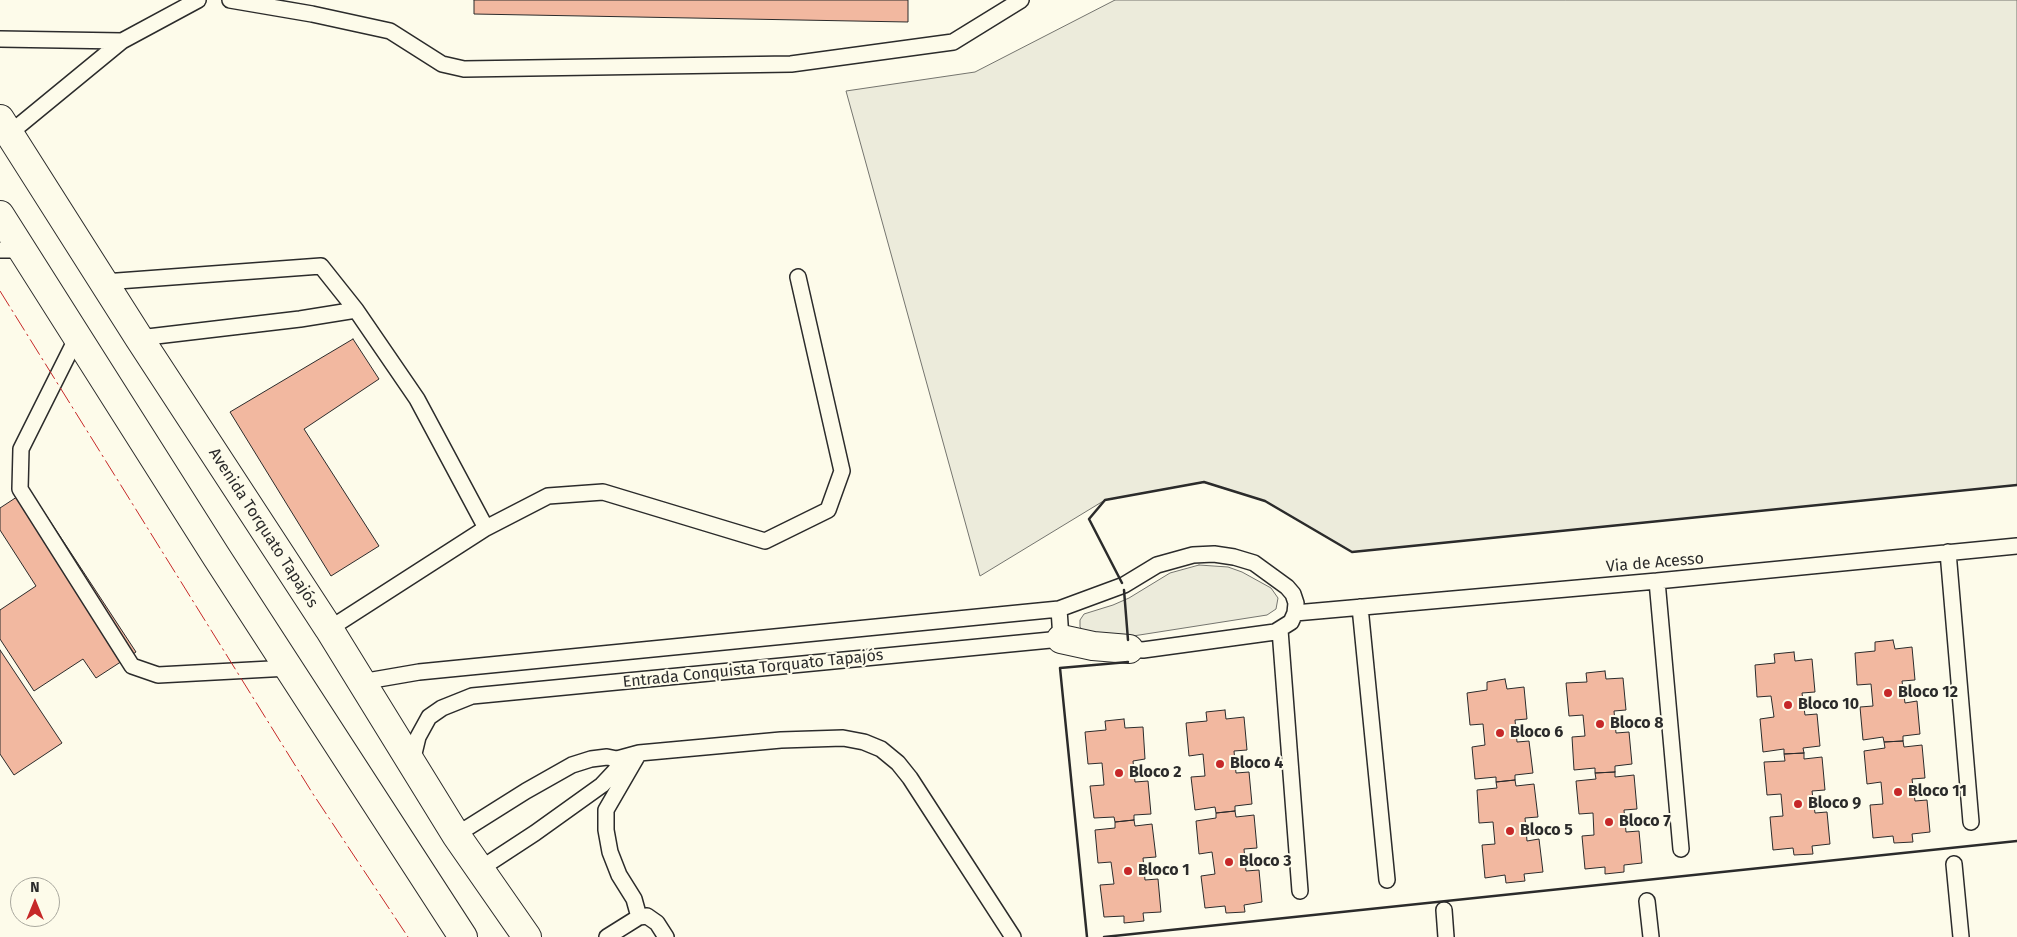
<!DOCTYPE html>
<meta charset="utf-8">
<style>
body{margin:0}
#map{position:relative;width:2017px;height:937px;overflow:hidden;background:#fdfbea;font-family:"Fira Sans",sans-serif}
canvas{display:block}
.north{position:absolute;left:10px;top:877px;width:50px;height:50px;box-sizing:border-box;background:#fdfbea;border:1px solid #a9a89e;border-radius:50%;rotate:0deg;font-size:14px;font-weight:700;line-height:20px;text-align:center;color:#2b2b2b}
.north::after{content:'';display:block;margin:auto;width:18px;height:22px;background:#c62828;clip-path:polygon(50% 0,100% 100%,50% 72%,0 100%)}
</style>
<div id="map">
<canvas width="2017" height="937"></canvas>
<div class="north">N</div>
</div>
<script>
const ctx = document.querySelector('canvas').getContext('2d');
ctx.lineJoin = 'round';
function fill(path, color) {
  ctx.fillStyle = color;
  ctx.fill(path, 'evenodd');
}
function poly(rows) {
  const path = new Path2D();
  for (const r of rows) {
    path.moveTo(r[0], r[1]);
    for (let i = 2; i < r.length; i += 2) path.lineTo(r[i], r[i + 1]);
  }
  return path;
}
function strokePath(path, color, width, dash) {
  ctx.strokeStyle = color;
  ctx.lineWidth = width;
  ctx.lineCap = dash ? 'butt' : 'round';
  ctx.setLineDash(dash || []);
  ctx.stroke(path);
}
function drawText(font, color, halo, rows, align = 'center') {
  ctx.font = font + ' "Fira Sans",sans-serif';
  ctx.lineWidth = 4;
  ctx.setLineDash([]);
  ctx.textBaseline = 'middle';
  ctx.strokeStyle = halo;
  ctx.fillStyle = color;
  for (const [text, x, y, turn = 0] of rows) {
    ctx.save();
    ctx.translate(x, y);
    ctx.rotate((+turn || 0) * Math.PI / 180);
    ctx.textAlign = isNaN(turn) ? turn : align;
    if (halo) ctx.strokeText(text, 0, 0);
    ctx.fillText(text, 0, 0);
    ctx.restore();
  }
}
const green = poly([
 [1115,0,2017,0,2017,485,1352,552,1265,501,1203,482,1105,500,980,576,846,91,975,72,1115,0],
 [1199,565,1228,567,1242,572,1271,588,1278,598,1276,609,1267,615,1133,636,1084,632,1080,627,1080,620,1084,614,1113,605,1129,598,1170,573,1199,565]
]);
const building = poly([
 [474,0,908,0,908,22,474,14,474,0],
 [353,339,379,379,304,429,379,546,331,576,230,412,353,339],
 [29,489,136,652,96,678,83,659,34,691,0,639,0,610,36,586,0,530,0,508,29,489],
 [1893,640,1895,649,1912,647,1915,680,1902,681,1905,703,1917,701,1920,734,1903,736,1903,741,1884,742,1883,737,1863,740,1860,707,1873,706,1871,684,1857,685,1855,653,1875,651,1875,642,1893,640],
 [0,650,62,743,14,775,0,754,0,650],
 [1794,652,1795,661,1812,659,1815,692,1802,693,1805,715,1817,714,1820,746,1803,748,1804,753,1784,754,1784,749,1763,752,1760,719,1774,717,1771,696,1757,697,1755,665,1775,663,1774,654,1794,652],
 [1605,671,1606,679,1623,678,1626,710,1614,711,1616,733,1629,732,1632,764,1615,766,1615,772,1595,773,1595,768,1574,770,1572,737,1585,736,1583,715,1569,716,1566,683,1587,682,1586,673,1605,671],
 [1505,679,1507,689,1524,687,1527,719,1515,720,1517,742,1529,741,1533,773,1515,775,1515,780,1496,782,1496,777,1475,779,1472,747,1485,745,1483,724,1470,725,1467,693,1487,690,1487,682,1505,679],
 [1225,710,1226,719,1244,717,1247,750,1234,751,1236,773,1249,772,1252,804,1235,806,1235,811,1216,813,1215,807,1195,810,1191,777,1205,776,1203,754,1189,756,1186,723,1207,721,1206,712,1225,710],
 [1124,719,1125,728,1143,727,1145,759,1133,761,1135,782,1148,781,1151,814,1134,815,1134,820,1115,822,1114,817,1094,818,1090,786,1104,785,1102,763,1088,764,1085,732,1106,730,1105,721,1124,719],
 [1903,741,1904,747,1922,745,1925,778,1912,779,1915,801,1927,800,1930,832,1912,834,1913,842,1894,843,1893,836,1873,838,1870,805,1883,804,1881,782,1867,784,1864,751,1885,748,1884,742,1903,741],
 [1804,753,1804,759,1822,757,1825,790,1812,791,1815,813,1827,812,1830,844,1812,846,1813,854,1794,855,1793,848,1773,850,1770,817,1783,816,1781,794,1767,795,1764,762,1785,761,1784,754,1804,753],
 [1615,772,1615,777,1634,775,1637,809,1624,810,1626,832,1639,831,1642,863,1624,865,1624,872,1605,874,1605,867,1585,869,1582,836,1594,835,1593,813,1579,814,1576,781,1596,779,1595,773,1615,772],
 [1515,780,1516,786,1534,784,1538,817,1525,818,1527,841,1539,839,1543,872,1524,874,1525,881,1506,883,1505,875,1485,878,1482,845,1495,844,1493,822,1479,823,1477,790,1497,788,1496,782,1515,780],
 [1235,811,1236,817,1254,815,1257,848,1244,849,1246,871,1259,870,1262,902,1244,905,1245,912,1226,913,1225,906,1205,908,1201,876,1215,874,1212,852,1199,854,1196,821,1216,818,1216,813,1235,811],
 [1134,820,1135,826,1152,824,1156,857,1143,858,1145,880,1158,879,1161,912,1143,913,1144,921,1124,923,1124,916,1104,917,1100,885,1114,884,1111,862,1098,863,1095,830,1115,828,1115,822,1134,820]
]);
const service = poly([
 [230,0,312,14,390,31,442,64,464,69,791,64,953,42,1021,0],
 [0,39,122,41],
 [10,133,122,41,198,0],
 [0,250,22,250],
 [104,282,321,266,356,310],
 [77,337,21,449,20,489,132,666,158,675,289,668],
 [139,338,300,319,356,310,417,399,486,528,329,629],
 [486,528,548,496,603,492,765,541,828,510,842,471,798,277],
 [1948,552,1971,822],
 [1657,581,1681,849],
 [1360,607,1387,880],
 [1295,613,1657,581,2017,546],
 [1280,630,1300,891],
 [361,682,419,672,1059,609,1124,585,1157,565,1193,555,1214,554,1234,557,1254,563,1287,587,1293,594,1296,603,1295,613,1291,622,1275,632,1143,650,1129,649],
 [412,762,418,737,429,717,442,708,472,696,1061,639,1059,609],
 [456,835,526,791,572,765,591,759,607,757,617,759,639,753,781,740,843,738,864,742,881,749,898,763,910,778,1013,937],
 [1954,864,1961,937],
 [480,869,535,833,602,785,617,769,617,759],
 [1647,901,1651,937],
 [1444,910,1446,937],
 [639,917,634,899,619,875,610,852,606,830,606,810,639,753],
 [607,937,639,917,647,916,657,923,666,937]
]);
const minor = poly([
 [1061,639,1093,646,1129,649]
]);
const trunk = poly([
 [0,119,139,338,329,629,456,835,527,937],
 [0,215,216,556,463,937]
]);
const wall = poly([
 [1122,583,1089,519,1105,500,1204,482,1265,501,1352,552,2017,485],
 [1124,590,1128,640],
 [1087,937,1060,668,1128,662],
 [1104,937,2017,841]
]);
const power = poly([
 [0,291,313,794,408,937]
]);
const markers = [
 [1888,693,5,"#c62828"],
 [1788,705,5,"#c62828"],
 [1600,724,5,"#c62828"],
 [1500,733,5,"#c62828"],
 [1220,764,5,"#c62828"],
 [1119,773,5,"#c62828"],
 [1898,792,5,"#c62828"],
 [1798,804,5,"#c62828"],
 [1609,822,5,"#c62828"],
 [1510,831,5,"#c62828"],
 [1229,862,5,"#c62828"],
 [1128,871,5,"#c62828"]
];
const streetNames = [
 ["Avenida Torquato Tapajós",263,528,57],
 ["Via de Acesso",1655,563,-5],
 ["Entrada Conquista Torquato Tapajós",753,669,-6]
];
const poiNames = [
 ["Bloco 12",1898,693],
 ["Bloco 10",1798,705],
 ["Bloco 8",1610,724],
 ["Bloco 6",1510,733],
 ["Bloco 4",1230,764],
 ["Bloco 2",1129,773],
 ["Bloco 11",1908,792],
 ["Bloco 9",1808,804],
 ["Bloco 7",1619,822],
 ["Bloco 5",1520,831],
 ["Bloco 3",1239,862],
 ["Bloco 1",1138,871]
];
fill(green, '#ecebdb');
strokePath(green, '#74746e', 1);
fill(building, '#f2b8a0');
strokePath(building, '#2b2b2b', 1);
strokePath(service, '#2b2b2b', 18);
strokePath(minor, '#2b2b2b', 30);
strokePath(trunk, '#2b2b2b', 30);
strokePath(service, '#fdfbea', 15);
strokePath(minor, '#fdfbea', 28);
strokePath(trunk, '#fdfbea', 28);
strokePath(wall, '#2b2b2b', 2.5);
strokePath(power, '#c62828', 1, [18, 4, 2.5, 4]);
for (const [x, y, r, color] of markers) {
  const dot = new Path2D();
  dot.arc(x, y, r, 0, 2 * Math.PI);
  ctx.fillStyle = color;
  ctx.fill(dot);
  strokePath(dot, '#fdfbea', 2);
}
drawText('16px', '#2b2b2b', '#fdfbea', streetNames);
drawText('bold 16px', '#2b2b2b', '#fdfbea', poiNames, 'left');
</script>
